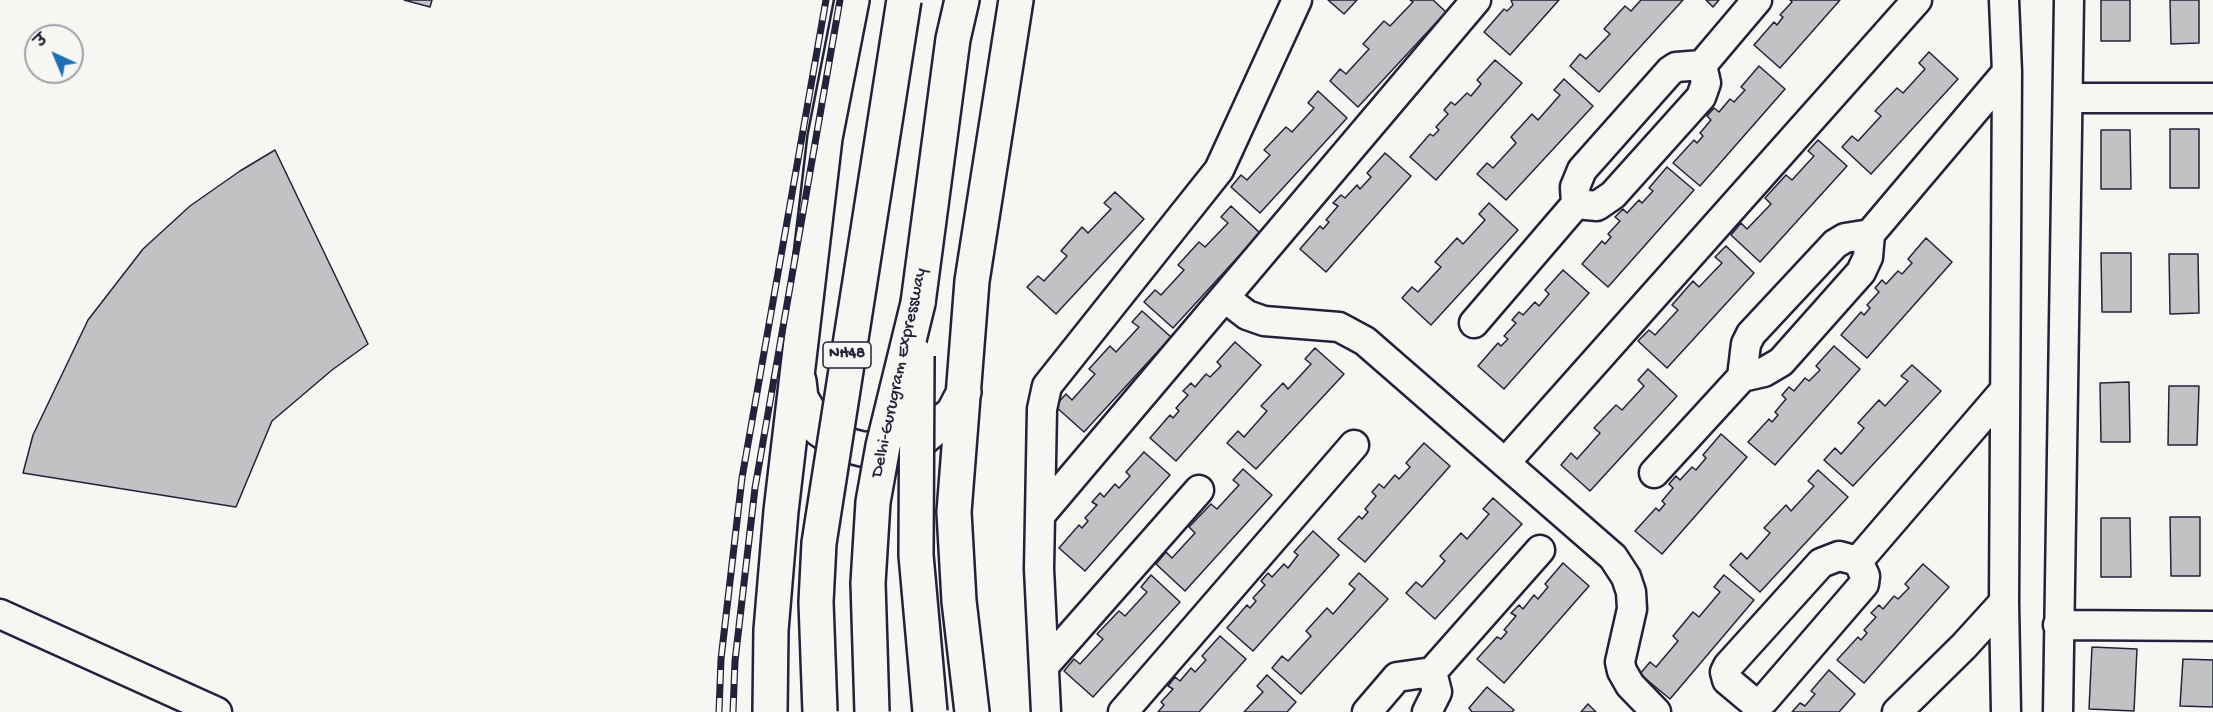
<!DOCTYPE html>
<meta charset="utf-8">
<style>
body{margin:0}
#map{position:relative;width:2213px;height:712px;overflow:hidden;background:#f6f6f2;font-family:"Gochi Hand","Playpen Sans Deva",sans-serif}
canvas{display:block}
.north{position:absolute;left:24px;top:24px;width:60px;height:60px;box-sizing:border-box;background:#f6f6f2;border:2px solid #a1a1a9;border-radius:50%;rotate:316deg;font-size:16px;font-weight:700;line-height:24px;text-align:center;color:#22223b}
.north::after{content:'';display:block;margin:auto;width:21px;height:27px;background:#1f6fb2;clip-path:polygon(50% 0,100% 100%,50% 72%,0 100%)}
</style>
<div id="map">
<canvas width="2213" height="712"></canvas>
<div class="north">उ</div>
</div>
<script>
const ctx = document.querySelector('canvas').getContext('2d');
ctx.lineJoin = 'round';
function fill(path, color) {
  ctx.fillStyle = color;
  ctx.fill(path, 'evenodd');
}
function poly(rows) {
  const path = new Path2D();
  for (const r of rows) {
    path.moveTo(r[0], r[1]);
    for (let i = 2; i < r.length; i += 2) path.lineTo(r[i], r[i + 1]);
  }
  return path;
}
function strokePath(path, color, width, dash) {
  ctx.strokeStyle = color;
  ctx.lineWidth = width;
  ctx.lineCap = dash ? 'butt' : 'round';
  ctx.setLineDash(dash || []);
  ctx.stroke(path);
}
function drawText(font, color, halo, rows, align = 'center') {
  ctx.font = font + ' "Gochi Hand",sans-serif';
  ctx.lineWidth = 4.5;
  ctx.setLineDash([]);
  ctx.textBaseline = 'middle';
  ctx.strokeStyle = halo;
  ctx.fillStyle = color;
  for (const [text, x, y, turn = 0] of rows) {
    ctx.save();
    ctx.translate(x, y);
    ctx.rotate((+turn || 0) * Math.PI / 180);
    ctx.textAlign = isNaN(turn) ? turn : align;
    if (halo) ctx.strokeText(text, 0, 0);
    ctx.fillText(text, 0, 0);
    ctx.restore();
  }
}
const building = poly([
 [404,0,432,0,430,7,404,0],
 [1328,0,1357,0,1344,14,1328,0],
 [1410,0,1433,0,1446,12,1358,107,1330,81,1340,69,1346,74,1369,49,1363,44,1384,21,1390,26,1413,2,1410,0],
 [1511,0,1559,0,1510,55,1484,32,1504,9,1507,11,1513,5,1511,0],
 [1641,0,1683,0,1599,92,1570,66,1580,54,1586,59,1610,34,1604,29,1625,6,1631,11,1641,0],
 [1706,0,1719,0,1713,7,1706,0],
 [1790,0,1840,0,1780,68,1754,45,1774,22,1777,25,1783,17,1780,15,1792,2,1790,0],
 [2101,0,2130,0,2130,41,2101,41,2101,0],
 [2170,0,2199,0,2199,43,2171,44,2170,0],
 [1929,52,1958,79,1871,174,1842,147,1852,136,1858,141,1881,116,1875,111,1897,88,1903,93,1925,69,1919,63,1929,52],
 [1495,60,1522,83,1436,180,1410,157,1430,134,1433,136,1439,130,1436,127,1448,114,1444,110,1451,102,1455,105,1467,93,1471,96,1481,84,1477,80,1495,60],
 [1759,66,1785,89,1700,186,1673,163,1694,140,1697,143,1703,136,1700,133,1711,120,1707,116,1714,108,1719,112,1730,99,1734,102,1745,90,1741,87,1759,66],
 [1564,79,1593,106,1506,200,1477,174,1487,163,1493,168,1516,143,1511,137,1532,114,1538,120,1560,95,1554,90,1564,79],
 [1318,91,1347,118,1260,213,1231,187,1241,175,1247,180,1270,155,1264,150,1286,127,1292,132,1314,108,1308,103,1318,91],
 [2170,129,2199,129,2199,188,2170,188,2170,129],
 [2101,130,2130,130,2131,189,2101,189,2101,130],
 [1818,140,1847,166,1760,262,1731,235,1741,223,1747,229,1771,204,1765,198,1786,175,1792,180,1814,156,1808,151,1818,140],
 [275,150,368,344,332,370,272,421,236,507,23,473,33,435,88,320,143,249,190,206,240,171,275,150],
 [1385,153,1411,176,1326,272,1300,249,1320,226,1323,229,1329,222,1326,220,1338,206,1333,203,1341,195,1345,198,1357,185,1360,189,1371,177,1367,173,1385,153],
 [1667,167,1694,190,1608,287,1582,264,1602,241,1605,244,1611,237,1608,234,1620,221,1615,217,1623,209,1627,213,1639,200,1642,203,1653,191,1649,188,1667,167],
 [1115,192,1144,219,1056,314,1027,287,1038,276,1044,281,1067,256,1061,251,1082,227,1088,233,1111,209,1104,203,1115,192],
 [1489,203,1518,230,1431,325,1402,298,1412,287,1418,292,1441,267,1435,262,1457,238,1463,244,1485,220,1479,214,1489,203],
 [1231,206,1260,233,1173,328,1144,302,1155,290,1161,295,1184,270,1178,265,1199,242,1205,247,1228,223,1221,217,1231,206],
 [1926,238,1952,262,1867,358,1841,335,1861,312,1864,315,1870,308,1867,305,1879,292,1875,288,1882,280,1886,284,1898,271,1902,274,1912,263,1908,259,1926,238],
 [1726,246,1754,273,1667,368,1638,341,1649,330,1655,335,1678,310,1672,305,1693,281,1699,287,1722,263,1715,257,1726,246],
 [2101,253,2131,253,2131,312,2102,312,2101,253],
 [2169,254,2198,254,2199,313,2170,314,2169,254],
 [1563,270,1589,293,1504,389,1478,366,1498,343,1501,346,1508,339,1504,336,1516,323,1512,320,1519,312,1523,315,1535,302,1539,306,1549,294,1545,290,1563,270],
 [1142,311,1171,337,1084,432,1055,406,1066,394,1072,400,1095,374,1089,369,1110,346,1116,352,1139,327,1132,322,1142,311],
 [1235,342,1261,365,1176,461,1150,438,1170,415,1173,418,1179,411,1176,408,1188,395,1183,391,1191,383,1195,387,1206,374,1210,377,1221,366,1217,362,1235,342],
 [1834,346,1860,369,1775,465,1748,442,1769,419,1772,422,1778,415,1775,412,1786,399,1782,395,1789,387,1794,391,1805,378,1809,381,1820,370,1816,366,1834,346],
 [1315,348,1344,374,1256,469,1227,443,1238,431,1244,437,1267,411,1261,406,1283,383,1288,389,1311,364,1305,359,1315,348],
 [1912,365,1941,391,1853,486,1824,460,1835,448,1841,454,1864,428,1858,423,1879,400,1885,406,1908,381,1901,376,1912,365],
 [1648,369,1677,396,1590,491,1561,465,1571,453,1577,459,1600,433,1594,428,1616,405,1622,410,1644,386,1638,380,1648,369],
 [2129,382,2130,442,2101,442,2100,383,2129,382],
 [2169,386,2199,386,2197,445,2168,445,2169,386],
 [1721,434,1747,457,1662,554,1635,531,1656,508,1659,511,1665,504,1662,501,1673,488,1669,484,1676,476,1680,480,1692,467,1696,470,1706,458,1703,455,1721,434],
 [1424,443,1450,466,1365,562,1338,539,1359,516,1362,519,1368,512,1365,509,1376,496,1372,492,1379,484,1384,488,1395,475,1399,479,1410,467,1406,463,1424,443],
 [1144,452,1170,475,1085,571,1059,548,1079,525,1082,528,1088,521,1085,518,1097,505,1092,502,1100,493,1104,497,1115,484,1119,488,1130,476,1126,472,1144,452],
 [1243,469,1272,495,1185,591,1156,564,1166,552,1172,558,1195,533,1189,527,1211,504,1217,509,1239,485,1233,480,1243,469],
 [1818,470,1848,497,1760,592,1730,565,1741,553,1747,559,1770,533,1764,528,1786,505,1791,511,1814,486,1808,481,1818,470],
 [1493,498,1522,524,1435,619,1406,593,1416,582,1422,587,1445,561,1440,556,1461,533,1467,539,1489,514,1483,509,1493,498],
 [2170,517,2200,517,2200,576,2171,576,2170,517],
 [2101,518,2130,518,2131,577,2101,577,2101,518],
 [1313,531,1339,555,1253,651,1227,628,1247,605,1250,608,1256,601,1253,598,1265,585,1261,581,1268,573,1272,577,1284,564,1288,568,1298,555,1294,552,1313,531],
 [1563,563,1589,586,1504,683,1477,659,1497,637,1501,639,1507,632,1504,630,1516,616,1511,613,1519,605,1523,609,1534,595,1538,599,1548,587,1545,584,1563,563],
 [1923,564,1949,587,1864,683,1837,660,1858,637,1861,640,1867,633,1864,630,1876,617,1871,613,1879,605,1883,609,1894,596,1898,599,1909,588,1905,584,1923,564],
 [1359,573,1388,599,1301,694,1272,668,1282,656,1288,661,1311,636,1306,631,1327,608,1333,614,1355,589,1349,584,1359,573],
 [1151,575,1180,602,1093,697,1064,671,1074,659,1080,664,1103,639,1097,634,1119,611,1125,616,1147,592,1141,587,1151,575],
 [1724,575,1754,600,1670,699,1640,674,1650,662,1656,667,1678,641,1673,636,1693,612,1699,617,1720,592,1714,587,1724,575],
 [1220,636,1246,659,1199,712,1158,712,1164,705,1161,702,1173,689,1168,686,1175,677,1180,681,1191,668,1195,672,1206,660,1202,656,1220,636],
 [2092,647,2137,649,2134,711,2089,709,2092,647],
 [2183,659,2213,660,2213,707,2180,706,2183,659],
 [1829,670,1855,694,1839,712,1792,712,1800,703,1805,706,1815,694,1811,691,1829,670],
 [1267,675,1296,702,1287,712,1244,712,1263,692,1257,686,1267,675],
 [1487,687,1514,710,1512,712,1472,712,1469,708,1487,687],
 [1588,704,1596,712,1581,712,1588,704]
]);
const minor = poly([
 [2004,0,2007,72,2004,602,2006,712],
 [2070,98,2213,98],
 [1576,204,1597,206,1613,195,1701,97,1706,83,1702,65],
 [1225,298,1247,315,1264,321,1339,327,1365,341,1613,557,1626,577,1631,592,1632,609,1620,662,1622,671,1630,685,1656,712],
 [1474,323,1576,204,1575,187,1582,170,1670,71,1676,67,1702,65,1757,0],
 [1742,377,1746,344,1751,334,1835,244,1845,238,1870,234],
 [1505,463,1917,0],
 [1654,473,1742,377,1764,372,1781,362,1861,272,1868,257,1870,234,2007,72],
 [1042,513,1476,0],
 [1839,556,1858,561,1865,576,1864,584,1764,700,1758,703,1752,701,1727,680,1725,672,1728,666,1821,563,1839,556],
 [1858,561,2005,390],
 [0,614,217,712],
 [2058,625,2213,626],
 [1044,666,1199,490],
 [1046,712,1039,569,1042,409,1047,386,1219,170,1297,0],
 [1123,712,1354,445],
 [1367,712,1397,677,1432,672,1540,550],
 [1427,712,1437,692,1432,672],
 [1897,712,1964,646,2004,602],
 [2058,712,2069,0]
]);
const major = poly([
 [799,381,801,398,819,429,839,443,862,449,888,449,924,437,953,413,964,392],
 [770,712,771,630,781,511,825,138,852,0],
 [972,712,959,601,954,512,972,281,1016,0]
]);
const highway = poly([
 [918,303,953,39,962,0]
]);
const rail = poly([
 [719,712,721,659,742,478,826,0],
 [733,712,735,661,755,488,840,0]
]);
const highwayBridge = poly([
 [917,356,916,555,930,712],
 [820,712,816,602,819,543,904,0],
 [872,712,868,583,873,502,883,446,918,303]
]);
const shields = [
 [847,355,48]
];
const shieldNames = [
 ["NH48",847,355]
];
const streetNames = [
 ["Delhi-Gurugram Expressway",900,373,-78]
];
fill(building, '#c2c2c4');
strokePath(building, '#22223b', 1.5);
strokePath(minor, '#22223b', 33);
strokePath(major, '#22223b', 38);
strokePath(highway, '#22223b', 38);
strokePath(minor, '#f6f6f2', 28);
strokePath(major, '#f6f6f2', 33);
strokePath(highway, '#f6f6f2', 33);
strokePath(rail, '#22223b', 7);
strokePath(rail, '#f6f6f2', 4.5, [14]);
strokePath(highwayBridge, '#22223b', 38, []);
strokePath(highwayBridge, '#f6f6f2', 33);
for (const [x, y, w] of shields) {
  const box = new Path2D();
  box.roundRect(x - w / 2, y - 13, w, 26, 4.5);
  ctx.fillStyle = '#f6f6f2';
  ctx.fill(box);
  strokePath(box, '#22223b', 1.5);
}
drawText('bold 16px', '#22223b', null, shieldNames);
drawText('18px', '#22223b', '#f6f6f2', streetNames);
</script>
